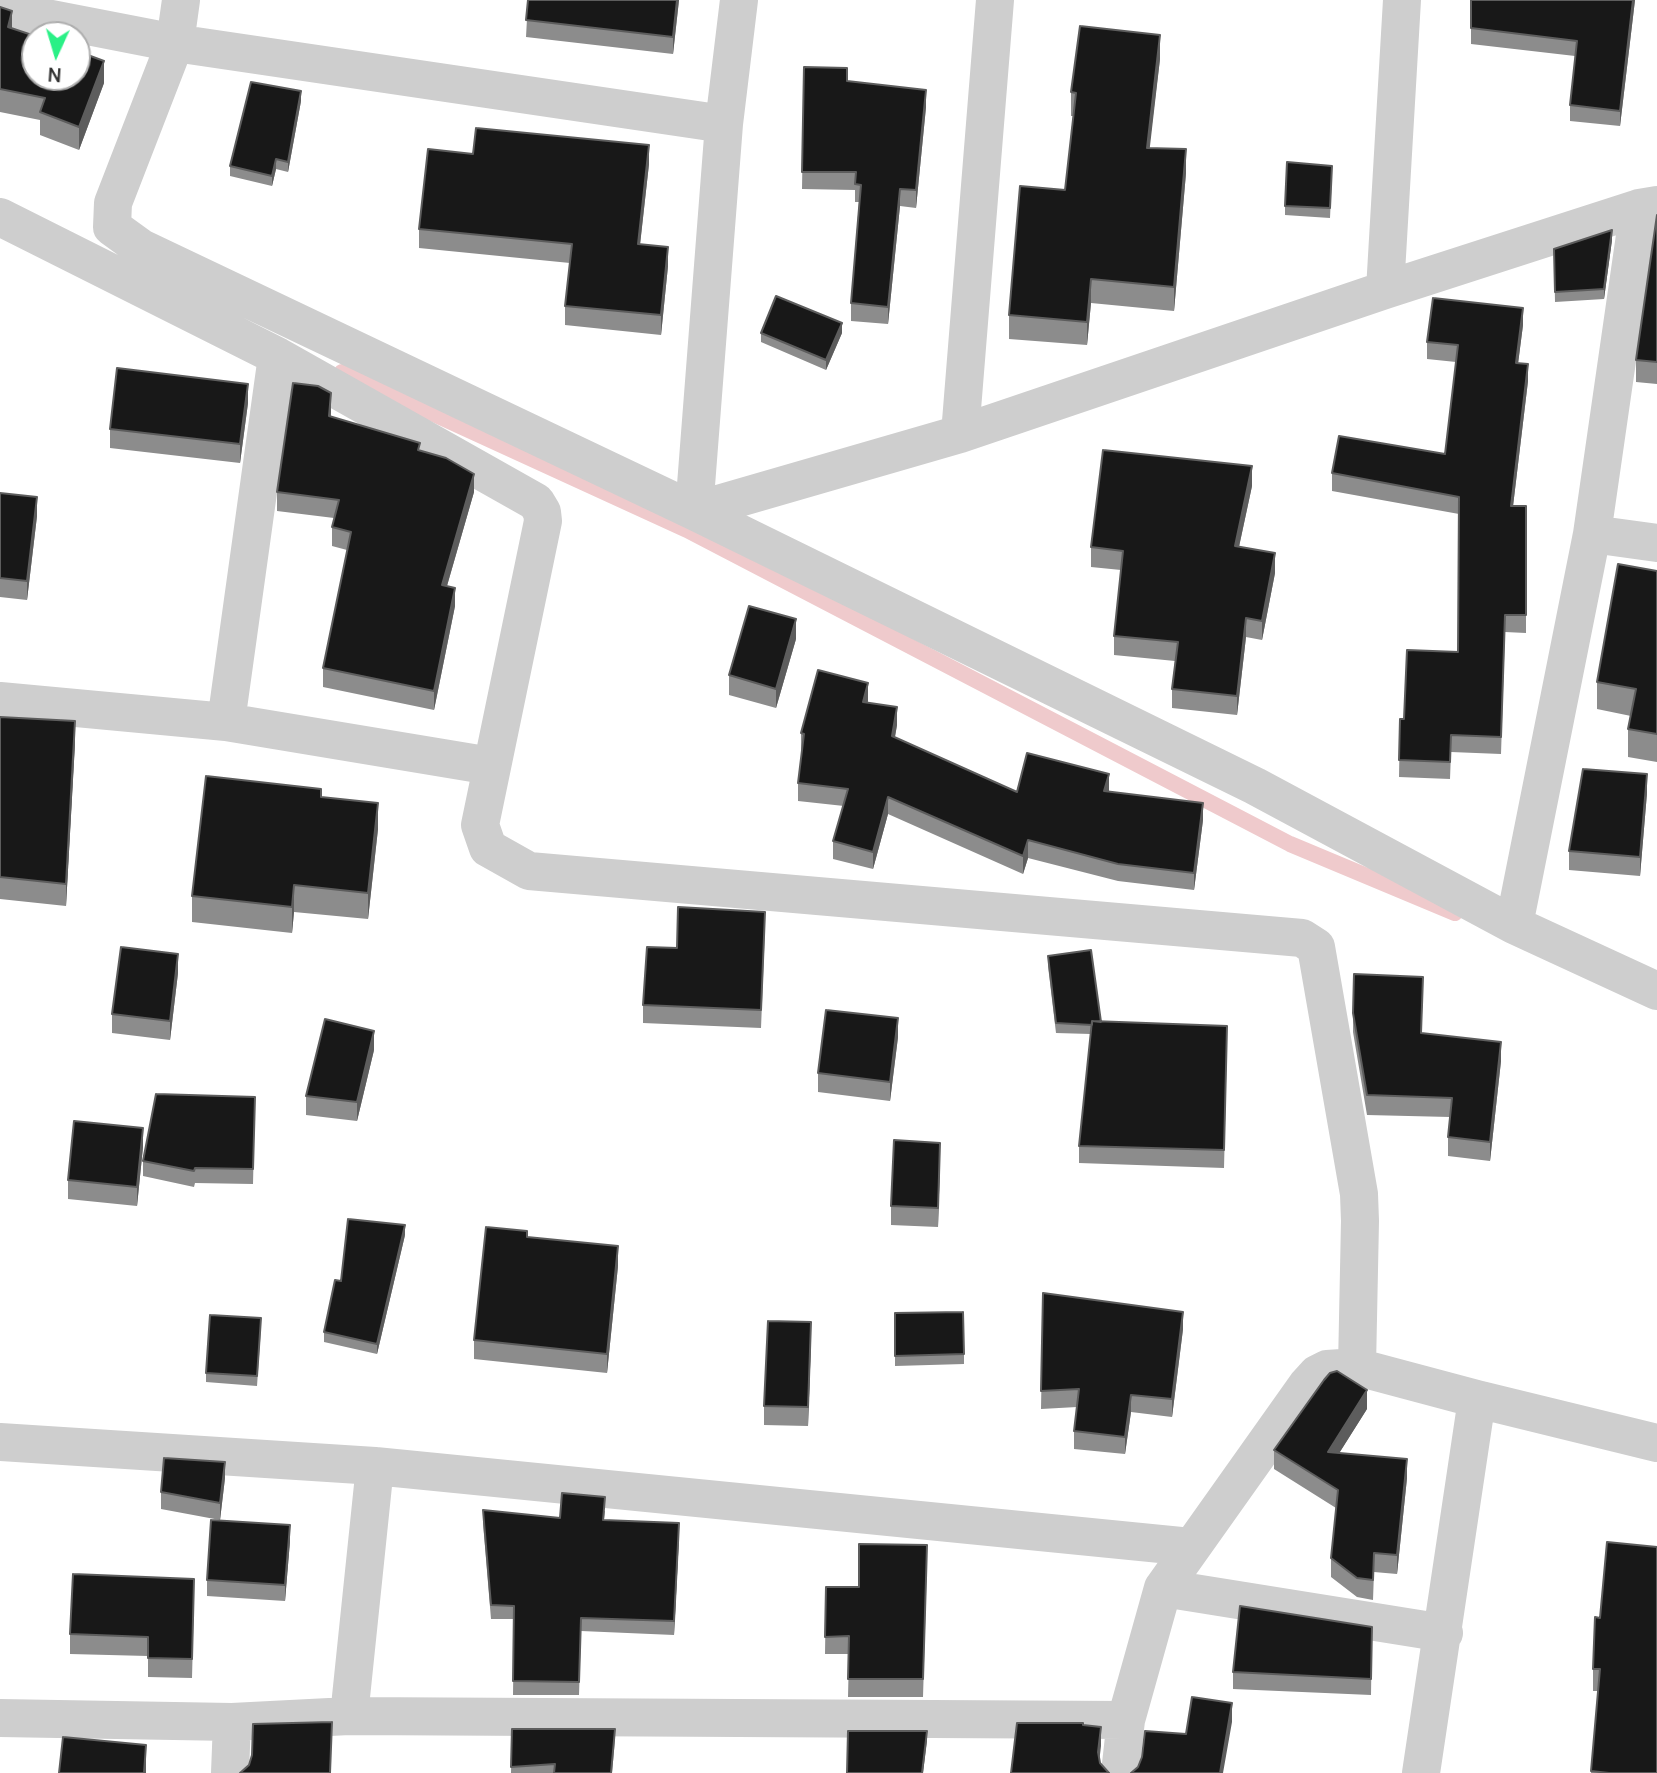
<!DOCTYPE html>
<style>
body{margin:0}
#map{position:relative;width:1657px;height:1773px;overflow:hidden;background:#fff;font-family:Manrope,sans-serif}
canvas{display:block}
.north{position:absolute;left:21px;top:21px;width:70px;height:70px;box-sizing:border-box;background:#fff;border:2px solid #adadad;border-radius:50%;rotate:184deg;font-size:19px;font-weight:700;line-height:28px;text-align:center;color:#313131}
.north::after{content:'';display:block;margin:auto;width:24px;height:32px;background:#2af086;clip-path:polygon(50% 0,100% 100%,50% 72%,0 100%)}
</style>
<div id="map">
<canvas width="1657" height="1773"></canvas>
<div class="north">N</div>
</div>
<script>
const ctx = document.querySelector('canvas').getContext('2d');
ctx.lineJoin = 'round';
function poly(rows) {
  const path = new Path2D();
  for (const r of rows) {
    path.moveTo(r[0], r[1]);
    for (let i = 2; i < r.length; i += 2) path.lineTo(r[i], r[i + 1]);
  }
  return path;
}
function strokePath(path, color, width, dash) {
  ctx.strokeStyle = color;
  ctx.lineWidth = width;
  ctx.lineCap = dash ? 'butt' : 'round';
  ctx.setLineDash(dash || []);
  ctx.stroke(path);
}
function fill(path, color) {
  ctx.fillStyle = color;
  ctx.fill(path, 'evenodd');
}
const stream = poly([
 [342,372,687,530,1290,844,1455,913]
]);
const street = poly([
 [181,0,175,43,113,203,112,227,141,248,694,511,1255,786,1514,925,1657,991],
 [0,9,175,43,724,124],
 [0,217,277,356,536,502,542,512,543,521,480,825,488,848,529,871,1302,938,1316,947,1359,1194,1360,1221,1357,1367],
 [1385,290,1402,0],
 [960,434,995,0],
 [694,511,960,434,1385,290,1639,208,1657,205],
 [694,511,724,124,739,0],
 [1592,534,1657,543],
 [0,701,226,722,491,766],
 [226,722,277,356],
 [1514,925,1592,534,1639,208],
 [0,1442,375,1466,1191,1547],
 [1163,1588,1307,1385,1317,1374,1327,1369,1357,1367,1477,1399,1657,1443],
 [349,1716,375,1466],
 [0,1718,232,1722,349,1716,1126,1720],
 [230,1773,232,1722],
 [1120,1773,1126,1720,1163,1588,1444,1633],
 [1421,1773,1477,1399]
]);
const wall = poly([
 [528,0,679,0,673,54,526,37],
 [1471,0,1635,0,1620,126,1570,121,1570,105,1575,56,1471,44],
 [0,7,12,28,104,83,79,150,40,135,40,120,0,112],
 [1160,59,1149,148,1186,173,1174,311,1091,303,1087,345,1009,339,1009,315,1065,190,1073,116,1071,116,1071,92],
 [804,67,926,107,916,208,900,206,888,324,851,321,851,303,859,202,855,202,855,190,802,189],
 [301,101,288,172,276,169,272,186,230,176,230,166],
 [473,154,649,164,640,244,668,266,661,335,565,325,565,306,570,263,419,248,419,229],
 [1332,175,1330,218,1285,215,1285,206],
 [1657,215,1657,384,1636,382,1636,360],
 [1612,240,1604,299,1555,302,1554,249],
 [1523,325,1518,363,1528,381,1513,506,1526,506,1526,633,1505,632,1501,754,1451,752,1450,779,1399,777,1400,719,1404,719,1458,652,1459,514,1332,491,1332,473,1445,454,1456,362,1427,359,1427,342],
 [761,333,842,333,826,370,761,342],
 [248,403,240,463,110,448,110,429],
 [331,412,331,417,420,451,474,492,447,586,455,606,434,710,323,687,323,668,347,550,332,546,332,527,334,518,277,511,277,492],
 [1252,486,1239,547,1275,573,1262,640,1246,637,1237,715,1172,708,1172,689,1175,661,1114,655,1114,636,1121,570,1091,567,1091,547],
 [0,493,37,516,27,600,0,597],
 [1657,571,1657,762,1628,757,1628,729,1631,716,1597,709,1597,682],
 [796,639,776,708,729,695,729,675],
 [868,701,867,703,897,725,895,737,1017,792,1109,792,1203,820,1194,890,1118,881,1028,858,1023,874,888,814,873,869,833,859,833,841,844,806,798,801,798,783,802,751,801,751,801,733],
 [0,717,75,743,66,906,0,899],
 [1647,793,1640,876,1569,870,1569,851],
 [321,797,378,829,368,919,294,912,292,933,192,922,192,896],
 [765,929,761,1028,643,1023,643,1005,677,948],
 [1048,956,1101,1022,1227,1043,1224,1168,1079,1163,1079,1146,1091,1034,1056,1033,1048,966],
 [178,973,170,1040,112,1033,112,1014],
 [1423,996,1421,1033,1501,1061,1490,1161,1448,1156,1448,1137,1450,1117,1367,1115,1353,1032,1353,1013],
 [898,1037,890,1101,818,1092,818,1073],
 [374,1050,357,1121,306,1115,306,1096],
 [255,1097,253,1184,195,1183,194,1187,143,1176,143,1161],
 [143,1147,137,1206,68,1199,68,1180],
 [940,1162,938,1227,891,1225,891,1206],
 [405,1235,377,1354,324,1342,324,1332,341,1281],
 [618,1266,607,1373,474,1359,474,1340],
 [1043,1293,1183,1329,1172,1417,1131,1412,1125,1454,1074,1449,1074,1431,1077,1407,1041,1409],
 [895,1313,964,1354,964,1364,895,1366],
 [261,1328,257,1386,206,1382,206,1373],
 [811,1341,808,1426,764,1425,764,1406],
 [1367,1409,1339,1453,1407,1478,1397,1574,1374,1572,1373,1600,1357,1597,1331,1577,1331,1558,1336,1508,1274,1469,1274,1450],
 [225,1478,220,1520,161,1509,161,1492],
 [483,1510,560,1518,605,1511,604,1520,679,1537,674,1635,581,1631,579,1695,513,1695,514,1619,491,1619,483,1523],
 [290,1541,285,1601,207,1596,207,1580],
 [927,1563,923,1697,848,1697,849,1654,825,1654,826,1587,859,1587],
 [194,1599,192,1678,148,1677,148,1656,70,1654,70,1634],
 [1600,1618,1657,1773,1591,1773,1598,1691,1593,1691,1593,1669],
 [1372,1627,1371,1695,1233,1689,1233,1672],
 [512,1729,615,1739,612,1773,511,1773]
]);
const shadedWall = poly([
 [677,0,679,0,673,54,673,37],
 [1633,0,1635,0,1620,126,1620,111],
 [12,11,12,34,8,27],
 [1160,35,1160,59,1147,172,1147,148],
 [104,61,104,83,79,150,79,127],
 [926,90,926,107,916,208,916,190],
 [301,91,301,101,288,172,288,162],
 [649,145,649,164,638,263,638,244],
 [1186,149,1186,173,1174,311,1174,287],
 [276,159,276,169,272,186,272,176],
 [900,189,900,206,888,324,888,307],
 [1612,230,1612,240,1604,299,1604,289],
 [668,247,668,266,661,335,661,315],
 [1091,279,1091,303,1087,345,1087,322],
 [1523,308,1523,325,1516,380,1516,363],
 [842,323,842,333,826,370,826,360],
 [1528,364,1528,381,1511,523,1511,506],
 [248,384,248,403,240,463,240,444],
 [331,393,331,412,329,435,329,416],
 [1252,466,1252,486,1235,565,1235,546],
 [474,474,474,492,442,603,442,585],
 [37,497,37,516,27,600,27,581],
 [1275,553,1275,573,1262,640,1262,621],
 [455,588,455,606,434,710,434,691],
 [1246,618,1246,637,1237,715,1237,696],
 [796,619,796,639,776,708,776,689],
 [868,683,868,701,863,719,863,702],
 [897,707,897,725,892,753,892,736],
 [75,721,75,743,66,906,66,884],
 [1109,774,1109,791,1104,809,1104,791],
 [1647,774,1647,793,1640,876,1640,857],
 [888,797,888,814,873,869,873,852],
 [378,803,378,829,368,919,368,893],
 [1203,803,1203,820,1194,890,1194,873],
 [1028,840,1028,858,1023,874,1023,856],
 [294,885,294,912,292,933,292,907],
 [178,954,178,973,170,1040,170,1021],
 [898,1018,898,1037,890,1101,890,1082],
 [374,1031,374,1050,357,1121,357,1102],
 [1501,1042,1501,1061,1490,1161,1490,1142],
 [143,1128,143,1147,137,1206,137,1187],
 [940,1143,940,1162,938,1227,938,1208],
 [405,1225,405,1235,377,1354,377,1344],
 [618,1246,618,1266,607,1373,607,1354],
 [1183,1312,1183,1329,1172,1417,1172,1399],
 [811,1322,811,1341,808,1426,808,1407],
 [1367,1390,1367,1409,1328,1471,1328,1452],
 [1131,1395,1131,1412,1125,1454,1125,1437],
 [1407,1459,1407,1478,1397,1574,1397,1555],
 [225,1462,225,1478,220,1520,220,1503],
 [679,1523,679,1537,674,1635,674,1621],
 [290,1525,290,1541,285,1601,285,1585],
 [1232,1703,1232,1722,1223,1773,1220,1773],
 [1101,1727,1101,1746,1098,1771,1098,1752],
 [927,1731,927,1741,923,1773,922,1773],
 [146,1745,146,1773,144,1773]
]);
const building = poly([
 [528,0,677,0,673,37,526,20,528,0],
 [1471,0,1633,0,1620,111,1570,105,1577,41,1471,28,1471,0],
 [0,7,12,11,8,27,35,36,35,77,77,77,77,51,104,61,79,127,40,112,45,98,0,89,0,7],
 [1080,26,1160,35,1147,148,1186,149,1174,287,1091,279,1087,322,1009,315,1020,186,1065,190,1076,93,1071,92,1080,26],
 [804,67,847,68,847,81,926,90,916,190,900,189,888,307,851,303,861,185,855,184,856,172,802,172,804,67],
 [251,82,301,91,288,162,276,159,272,176,230,166,251,82],
 [476,128,649,145,638,244,668,247,661,315,565,306,572,244,419,229,428,149,473,154,476,128],
 [1287,162,1332,166,1330,208,1285,206,1287,162],
 [1657,215,1657,362,1636,360,1657,215],
 [1612,230,1604,289,1555,292,1554,249,1612,230],
 [776,296,842,323,826,360,761,333,776,296],
 [1433,298,1523,308,1516,363,1528,364,1511,506,1526,506,1526,615,1505,615,1501,737,1451,735,1450,762,1399,760,1400,719,1404,719,1407,650,1458,652,1459,497,1332,473,1339,436,1445,454,1458,345,1427,342,1433,298],
 [117,368,248,384,240,444,110,429,117,368],
 [293,383,318,386,331,393,329,416,420,443,418,450,446,458,474,474,442,585,455,588,434,691,323,668,351,532,332,527,339,500,277,492,293,383],
 [1103,450,1252,466,1235,546,1275,553,1262,621,1246,618,1237,696,1172,689,1178,642,1114,636,1123,551,1091,547,1103,450],
 [0,493,37,497,27,581,0,578,0,493],
 [1618,564,1657,571,1657,734,1628,729,1636,689,1597,682,1618,564],
 [749,606,796,619,776,689,729,675,749,606],
 [818,670,868,683,863,702,897,707,892,736,1017,792,1027,753,1109,774,1104,791,1203,803,1194,873,1118,864,1028,840,1023,856,888,797,873,852,833,841,848,789,798,783,804,734,801,733,818,670],
 [0,717,75,721,66,884,0,877,0,717],
 [1583,769,1647,774,1640,857,1569,851,1583,769],
 [206,776,321,789,321,797,378,803,368,893,294,885,292,907,192,896,206,776],
 [678,907,765,912,761,1010,643,1005,647,947,677,948,678,907],
 [121,947,178,954,170,1021,112,1014,121,947],
 [1091,950,1101,1022,1092,1021,1092,1025,1056,1023,1048,956,1091,950],
 [1354,974,1423,977,1421,1033,1501,1042,1490,1142,1448,1137,1452,1098,1367,1095,1353,1013,1354,974],
 [826,1010,898,1018,890,1082,818,1073,826,1010],
 [325,1019,374,1031,357,1102,306,1096,325,1019],
 [1092,1021,1227,1026,1224,1150,1079,1146,1092,1021],
 [156,1094,255,1097,253,1169,195,1168,194,1171,143,1161,156,1094],
 [74,1121,143,1128,137,1187,68,1180,74,1121],
 [894,1140,940,1143,938,1208,891,1206,894,1140],
 [348,1219,405,1225,377,1344,324,1332,335,1280,341,1281,348,1219],
 [486,1227,527,1231,527,1237,618,1246,607,1354,474,1340,486,1227],
 [1043,1293,1183,1312,1172,1399,1131,1395,1125,1437,1074,1431,1079,1389,1041,1391,1043,1293],
 [963,1312,964,1354,895,1356,895,1313,963,1312],
 [210,1315,261,1318,257,1376,206,1373,210,1315],
 [768,1321,811,1322,808,1407,764,1406,768,1321],
 [1337,1371,1367,1390,1328,1452,1407,1459,1397,1555,1374,1553,1373,1580,1357,1578,1331,1558,1338,1490,1274,1450,1324,1380,1330,1373,1337,1371],
 [164,1458,225,1462,220,1503,161,1492,164,1458],
 [562,1493,605,1497,603,1520,679,1523,674,1621,581,1618,579,1682,513,1681,514,1606,491,1605,483,1510,560,1518,562,1493],
 [211,1520,290,1525,285,1585,207,1580,211,1520],
 [1607,1542,1657,1547,1657,1773,1609,1773,1591,1771,1600,1669,1593,1669,1595,1617,1600,1618,1607,1542],
 [859,1544,927,1545,923,1679,848,1679,849,1636,825,1637,826,1587,859,1587,859,1544],
 [73,1574,194,1579,192,1659,148,1658,148,1637,70,1634,73,1574],
 [1240,1606,1372,1627,1371,1679,1233,1672,1240,1606],
 [1192,1697,1232,1703,1220,1773,1131,1773,1138,1767,1142,1757,1145,1731,1186,1734,1192,1697],
 [332,1722,330,1773,240,1773,249,1765,252,1755,253,1724,332,1722],
 [1017,1723,1083,1723,1083,1725,1101,1727,1098,1752,1100,1763,1109,1773,1011,1773,1017,1723],
 [512,1729,615,1729,611,1773,554,1773,555,1764,511,1767,512,1729],
 [848,1731,927,1731,922,1773,847,1773,848,1731],
 [63,1737,146,1745,144,1773,59,1773,63,1737]
]);
strokePath(stream, '#efcacc', 16);
strokePath(street, '#cecece', 38);
fill(wall, '#8c8c8c');
fill(shadedWall, '#5d5d5d');
fill(building, '#181818');
strokePath(building, '#5d5d5d', 2);
</script>
